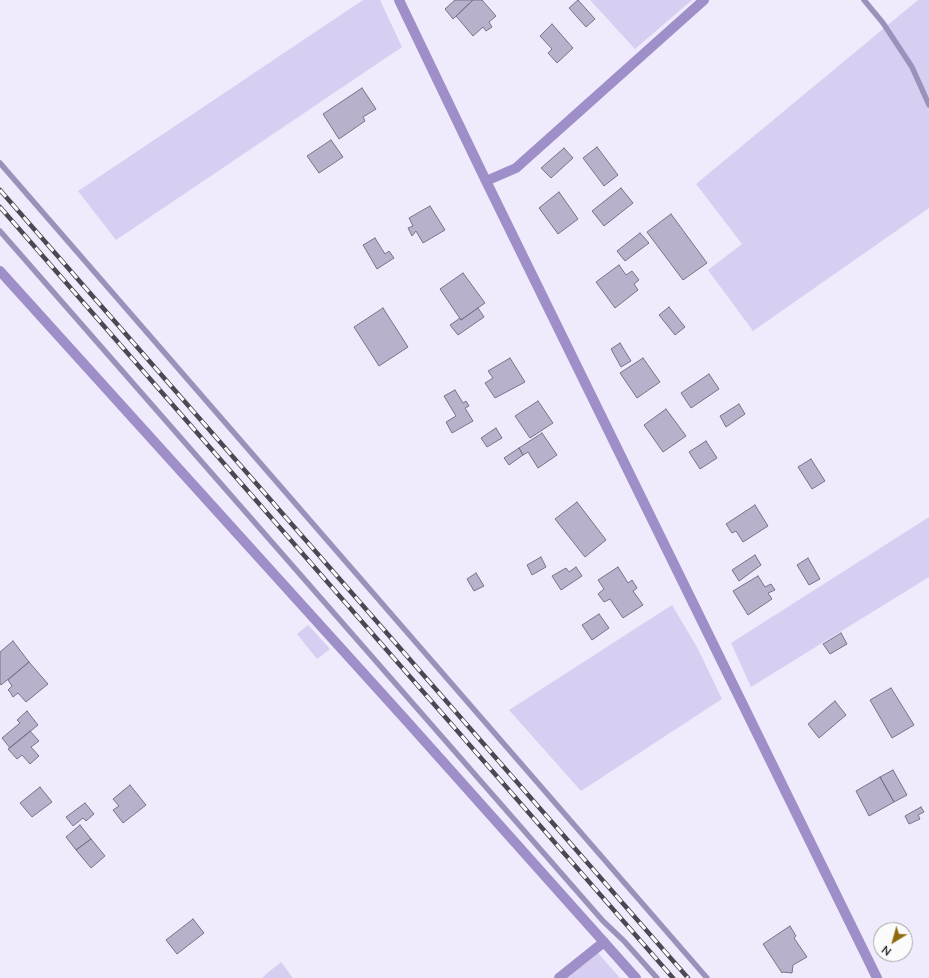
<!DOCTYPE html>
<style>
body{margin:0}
#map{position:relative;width:929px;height:978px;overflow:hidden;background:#efebfc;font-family:Lato,sans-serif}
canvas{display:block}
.north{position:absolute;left:873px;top:922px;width:40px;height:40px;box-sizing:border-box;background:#fbfbfb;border:1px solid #a5a3a7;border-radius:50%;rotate:217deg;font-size:11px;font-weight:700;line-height:16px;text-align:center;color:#23202a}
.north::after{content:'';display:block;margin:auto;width:14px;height:18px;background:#8d6b0e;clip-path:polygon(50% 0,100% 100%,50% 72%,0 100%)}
</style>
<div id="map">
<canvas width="929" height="978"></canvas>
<div class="north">N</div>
</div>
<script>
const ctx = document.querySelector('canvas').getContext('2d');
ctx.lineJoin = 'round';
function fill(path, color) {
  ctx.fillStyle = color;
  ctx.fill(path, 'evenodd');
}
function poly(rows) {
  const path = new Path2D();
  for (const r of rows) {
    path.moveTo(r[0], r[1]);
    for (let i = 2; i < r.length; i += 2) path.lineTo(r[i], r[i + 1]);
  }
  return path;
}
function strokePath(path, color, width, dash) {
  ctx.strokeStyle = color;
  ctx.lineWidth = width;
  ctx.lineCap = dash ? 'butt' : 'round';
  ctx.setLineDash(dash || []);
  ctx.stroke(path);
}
const green = poly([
 [363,0,380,0,402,47,116,240,78,191],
 [590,0,692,0,635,49],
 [918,0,929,0,929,208,753,331,708,270,742,244,696,184],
 [929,517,929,577,751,687,731,643],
 [672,605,697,647,722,699,581,791,509,710],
 [308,625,330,649,317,659,297,634],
 [598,953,620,978,567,978],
 [281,962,293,978,262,978,265,975]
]);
const stream = poly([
 [864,0,883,23,912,67,929,105],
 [0,163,707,978],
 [0,231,603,921,624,941,657,978]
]);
const building = poly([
 [455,0,473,0,453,19,445,9,455,0],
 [473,0,482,0,496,16,489,22,492,27,486,31,483,27,473,36,456,16,473,0],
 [578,0,595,19,586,27,569,8,578,0],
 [552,24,573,48,557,63,548,53,552,49,540,36,552,24],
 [362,88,376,109,363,117,365,121,339,139,323,114,362,88],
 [331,140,343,157,319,173,307,156,331,140],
 [597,147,618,175,604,186,583,158,597,147],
 [564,148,573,158,551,178,541,168,564,148],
 [621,188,633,203,604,226,592,211,621,188],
 [559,192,578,219,558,234,539,208,559,192],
 [430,206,445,230,423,243,416,231,412,236,408,228,413,226,409,218,430,206],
 [671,214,707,263,683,280,647,232,671,214],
 [640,233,649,243,625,261,617,251,640,233],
 [375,238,385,254,389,251,394,258,377,269,363,245,375,238],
 [619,265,626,275,632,271,639,280,634,284,638,290,615,308,596,282,619,265],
 [463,273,485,303,461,320,440,289,463,273],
 [669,307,685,327,675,335,659,315,669,307],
 [383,308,408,347,379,366,354,327,383,308],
 [478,308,484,317,458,335,450,325,460,318,461,320,478,308],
 [620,343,631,361,621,367,611,349,620,343],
 [510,358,525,382,495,398,485,383,493,378,488,371,510,358],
 [643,358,660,382,637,398,620,373,643,358],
 [709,374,719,389,691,408,681,393,709,374],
 [455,390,463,403,466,401,469,406,465,408,473,421,452,433,446,422,456,416,444,396,455,390],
 [538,401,553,423,530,438,515,416,538,401],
 [739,404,745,414,726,427,720,416,739,404],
 [666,409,686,436,663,452,644,425,666,409],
 [496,428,502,438,487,447,481,438,496,428],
 [542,433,557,455,538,468,528,452,523,455,519,448,542,433],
 [706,441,717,458,700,469,689,452,706,441],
 [519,448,523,455,509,465,504,458,519,448],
 [811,459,825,481,812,489,798,467,811,459],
 [577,502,606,540,585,557,555,519,577,502],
 [755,505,768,526,743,542,736,531,732,533,726,524,755,505],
 [755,555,761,565,739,581,732,570,755,555],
 [541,557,546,567,532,575,527,565,541,557],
 [808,558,820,579,809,585,797,565,808,558],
 [576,567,582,576,561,590,552,576,566,568,569,572,576,567],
 [618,567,628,583,632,580,637,588,633,591,643,605,623,618,610,599,604,602,598,594,604,589,598,580,618,567],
 [476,573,484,586,474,591,467,579,476,573],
 [758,576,765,587,771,584,775,590,768,593,772,599,748,615,733,591,758,576],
 [599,614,609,628,592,640,582,625,599,614],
 [841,633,847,644,830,654,823,644,841,633],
 [13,641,29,662,1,685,0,683,0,652,13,641],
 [29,662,48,684,26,702,18,693,13,697,10,692,8,690,12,686,8,680,29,662],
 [891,688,914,725,892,738,870,700,891,688],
 [835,701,846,715,819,738,808,724,835,701],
 [27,711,38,725,10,748,2,738,20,723,17,720,27,711],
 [30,731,39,741,31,747,39,756,30,764,22,755,17,759,8,749,30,731],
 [893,770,907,795,894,802,880,777,893,770],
 [880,777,894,802,869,816,856,791,880,777],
 [130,785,146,805,123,823,113,810,119,806,113,799,130,785],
 [40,787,52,802,32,817,20,803,40,787],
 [85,803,94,814,86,821,83,818,73,826,66,817,85,803],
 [921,807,924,812,918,815,920,819,909,824,905,816,921,807],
 [80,825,91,839,76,850,66,837,80,825],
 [91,839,105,856,91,868,76,850,91,839],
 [193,919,204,933,177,954,166,940,193,919],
 [790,926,796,936,794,938,807,957,793,965,792,973,783,972,782,973,763,944,790,926]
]);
const service = poly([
 [559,978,604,942]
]);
const minor = poly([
 [399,0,486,181,877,978],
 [486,181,516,168,704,0]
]);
const tertiary = poly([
 [0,271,404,718,636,978]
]);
const rail = poly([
 [0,190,688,978],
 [0,207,673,978]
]);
fill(green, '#d7cef2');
strokePath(stream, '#9b91ba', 5.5);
fill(building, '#b7b1cb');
strokePath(building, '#78728a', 1);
strokePath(service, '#9e8fc9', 10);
strokePath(minor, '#9e8fc9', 10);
strokePath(tertiary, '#9e8fc9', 10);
strokePath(rail, '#4b4853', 4.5);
strokePath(rail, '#fbfbfb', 3, [9]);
</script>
